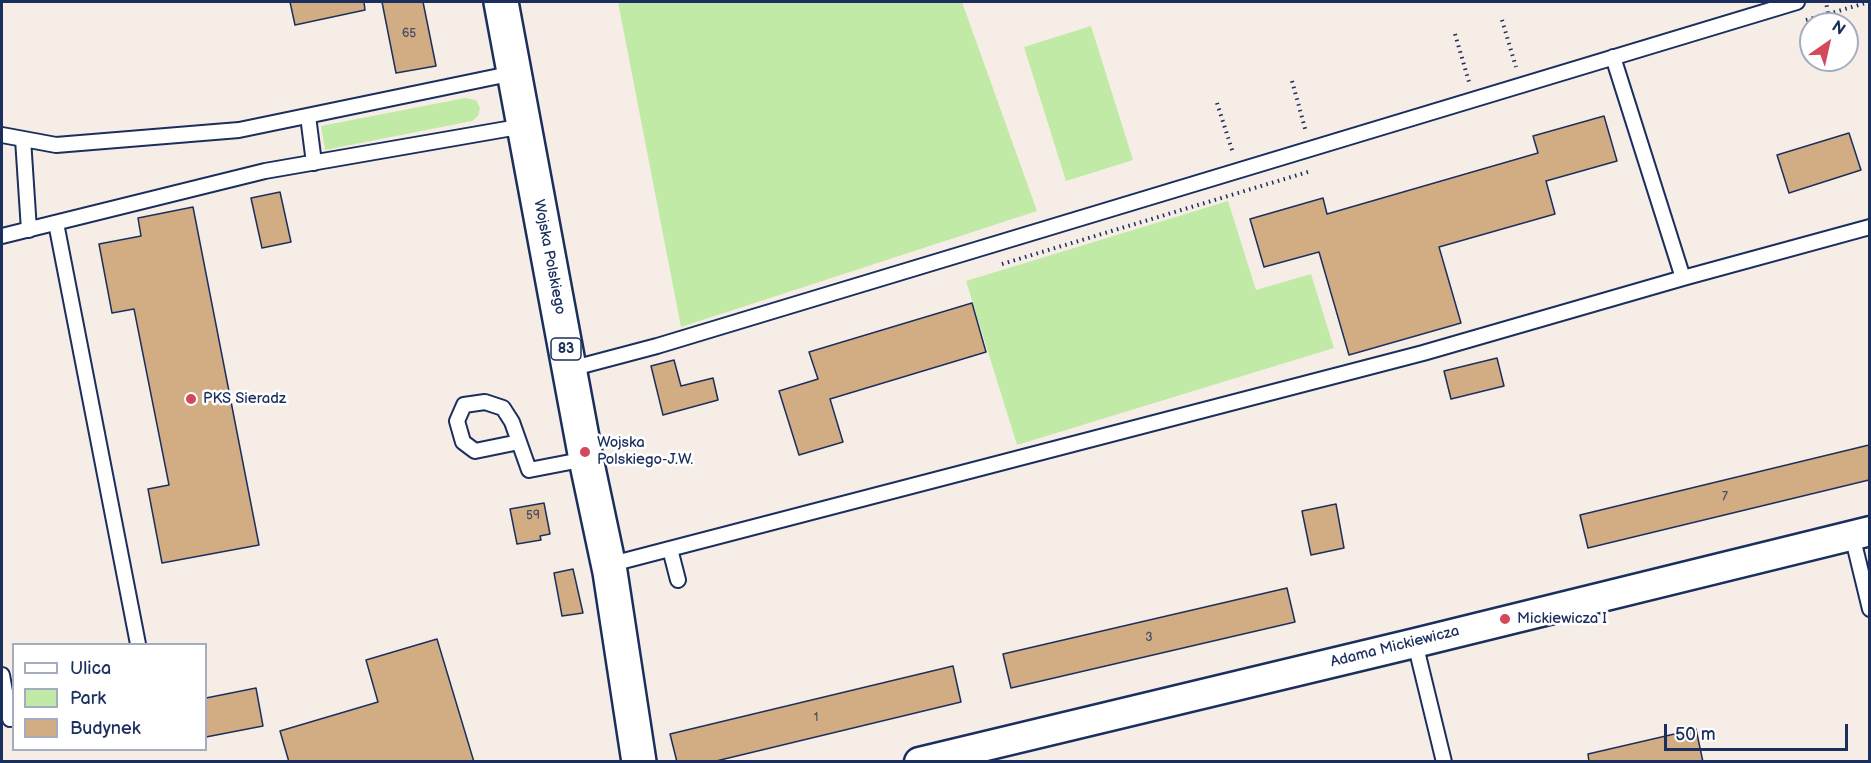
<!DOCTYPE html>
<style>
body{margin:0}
#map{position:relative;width:1871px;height:763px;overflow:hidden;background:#f6eee6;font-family:"Balsamiq Sans",sans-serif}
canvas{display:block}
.frame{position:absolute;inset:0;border:3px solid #1b2f5e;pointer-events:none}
.legend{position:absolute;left:12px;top:643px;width:195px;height:108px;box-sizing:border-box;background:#fff;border:2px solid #a4acbf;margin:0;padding:8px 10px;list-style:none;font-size:18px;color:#1b2f5e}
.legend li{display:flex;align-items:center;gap:12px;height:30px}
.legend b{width:30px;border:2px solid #a4acbf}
.north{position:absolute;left:1799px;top:12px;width:60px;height:60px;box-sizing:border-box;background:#fff;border:2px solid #a4acbf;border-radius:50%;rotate:34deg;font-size:16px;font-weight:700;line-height:24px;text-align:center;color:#1b2f5e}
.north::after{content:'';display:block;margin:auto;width:21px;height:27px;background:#d1495b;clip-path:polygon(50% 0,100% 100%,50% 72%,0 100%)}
.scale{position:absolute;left:1664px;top:724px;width:184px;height:27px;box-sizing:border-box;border:3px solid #1b2f5e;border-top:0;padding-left:8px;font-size:18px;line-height:21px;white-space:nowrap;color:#1b2f5e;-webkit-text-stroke:4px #fff;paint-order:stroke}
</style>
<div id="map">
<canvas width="1871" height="763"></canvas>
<div class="frame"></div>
<ul class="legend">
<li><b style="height:8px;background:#fff"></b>Ulica</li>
<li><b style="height:16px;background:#c1eaa6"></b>Park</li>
<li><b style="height:16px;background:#d2ac83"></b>Budynek</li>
</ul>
<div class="north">N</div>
<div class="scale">50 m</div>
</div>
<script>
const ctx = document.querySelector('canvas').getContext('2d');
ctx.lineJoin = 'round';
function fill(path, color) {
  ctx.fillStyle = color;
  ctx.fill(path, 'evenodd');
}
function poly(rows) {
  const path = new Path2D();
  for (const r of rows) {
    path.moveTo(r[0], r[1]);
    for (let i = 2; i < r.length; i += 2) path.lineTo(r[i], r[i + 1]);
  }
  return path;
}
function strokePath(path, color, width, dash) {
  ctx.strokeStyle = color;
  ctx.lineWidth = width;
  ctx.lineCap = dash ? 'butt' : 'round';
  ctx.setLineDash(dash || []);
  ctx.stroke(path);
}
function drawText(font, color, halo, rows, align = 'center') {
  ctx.font = font + ' "Balsamiq Sans",sans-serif';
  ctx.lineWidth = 5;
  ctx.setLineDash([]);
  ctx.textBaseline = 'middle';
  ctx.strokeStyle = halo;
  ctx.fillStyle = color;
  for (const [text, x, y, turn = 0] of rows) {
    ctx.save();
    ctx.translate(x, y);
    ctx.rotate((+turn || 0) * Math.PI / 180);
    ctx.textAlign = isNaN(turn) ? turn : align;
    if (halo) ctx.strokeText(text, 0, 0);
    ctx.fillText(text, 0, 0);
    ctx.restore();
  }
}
const green = poly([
 [618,2,962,2,1037,211,681,327],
 [1091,26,1133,160,1066,181,1024,47],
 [465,98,476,100,480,108,478,116,472,121,325,150,321,126],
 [1228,201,1256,290,1311,274,1334,348,1017,445,966,281]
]);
const building = poly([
 [290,2,364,2,365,10,295,25,290,2],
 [382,2,423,2,436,66,396,73,382,2],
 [1604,116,1617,161,1546,181,1555,214,1439,247,1461,323,1349,355,1319,252,1264,267,1250,219,1323,198,1327,214,1538,153,1533,136,1604,116],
 [1849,133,1861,170,1789,193,1777,155,1849,133],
 [280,192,291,242,262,248,251,198,280,192],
 [193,207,259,545,162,563,148,489,169,485,134,309,112,313,99,244,141,236,138,218,193,207],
 [972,303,986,352,830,399,843,442,799,455,779,391,818,379,809,352,972,303],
 [1497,358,1504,386,1451,399,1444,371,1497,358],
 [674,360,681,386,713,378,718,400,663,415,651,366,674,360],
 [1869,445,1869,480,1588,548,1580,515,1869,445],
 [544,503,550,534,540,536,541,540,517,544,510,509,544,503],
 [1336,504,1344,548,1311,555,1302,511,1336,504],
 [573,569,583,613,562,616,554,573,573,569],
 [1287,588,1295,622,1011,688,1003,654,1287,588],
 [437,639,474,762,289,762,280,731,378,702,366,660,437,639],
 [953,666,961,702,712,762,677,762,670,734,953,666],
 [256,688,263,726,206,737,206,698,256,688],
 [1696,729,1703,762,1589,762,1588,754,1696,729]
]);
const path = poly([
 [1828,14,1869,2],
 [1502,20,1516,67],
 [1806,20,1828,14,1826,2],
 [1455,34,1469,82],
 [1292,81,1306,132],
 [1217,103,1233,153],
 [1002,264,1311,171]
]);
const lane = poly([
 [1613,57,1683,278,1870,227],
 [308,116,314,163],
 [2,135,56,145,239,130,514,73],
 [23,139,29,230],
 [56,223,138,644],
 [2,236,265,171,524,126],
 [570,369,657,346,1797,2],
 [519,442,475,451,463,442,457,421,464,405,485,402,503,408,512,422,529,470,586,459],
 [1852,535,1870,609],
 [670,549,678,580],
 [608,565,1423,353,1683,278],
 [1415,643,1444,762],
 [2,675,10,719]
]);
const street = poly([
 [919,762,1415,643,1870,531]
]);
const primary = poly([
 [501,2,586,459,610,572,639,762]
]);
const markers = [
 [191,399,6,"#d1495b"],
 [585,452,6,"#d1495b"],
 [1505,619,6,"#d1495b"]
];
const numberNames = [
 ["65",409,34],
 ["7",1725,497],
 ["59",533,516],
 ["3",1149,638],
 ["1",816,718]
];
const shields = [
 [566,349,30]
];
const shieldNames = [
 ["83",566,349]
];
const streetNames = [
 ["Wojska Polskiego",549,257,79],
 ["Adama Mickiewicza",1395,647,-14]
];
const poiNames = [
 ["PKS Sieradz",203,399],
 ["Wojska",597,443],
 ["Polskiego-J.W.",597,460],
 ["Mickiewicza I",1517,619]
];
fill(green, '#c1eaa6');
fill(building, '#d2ac83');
strokePath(building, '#1b2f5e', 1.5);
strokePath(lane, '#1b2f5e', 18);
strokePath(street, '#1b2f5e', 33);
strokePath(primary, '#1b2f5e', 38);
strokePath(path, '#1b2f5e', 4, [1.5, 4.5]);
strokePath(lane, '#fff', 14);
strokePath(street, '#fff', 28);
strokePath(primary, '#fff', 33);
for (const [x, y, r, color] of markers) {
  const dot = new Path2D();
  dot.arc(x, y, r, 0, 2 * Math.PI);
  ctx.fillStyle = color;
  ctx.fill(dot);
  strokePath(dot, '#fff', 2);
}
drawText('12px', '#494e67', null, numberNames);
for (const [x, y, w] of shields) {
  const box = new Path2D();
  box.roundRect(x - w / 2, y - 11, w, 22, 4.5);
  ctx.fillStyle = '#fff';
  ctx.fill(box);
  strokePath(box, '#1b2f5e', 1.5);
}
drawText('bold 14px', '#1b2f5e', null, shieldNames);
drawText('15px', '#1b2f5e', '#fff', streetNames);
drawText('15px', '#1b2f5e', '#fff', poiNames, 'left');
</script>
